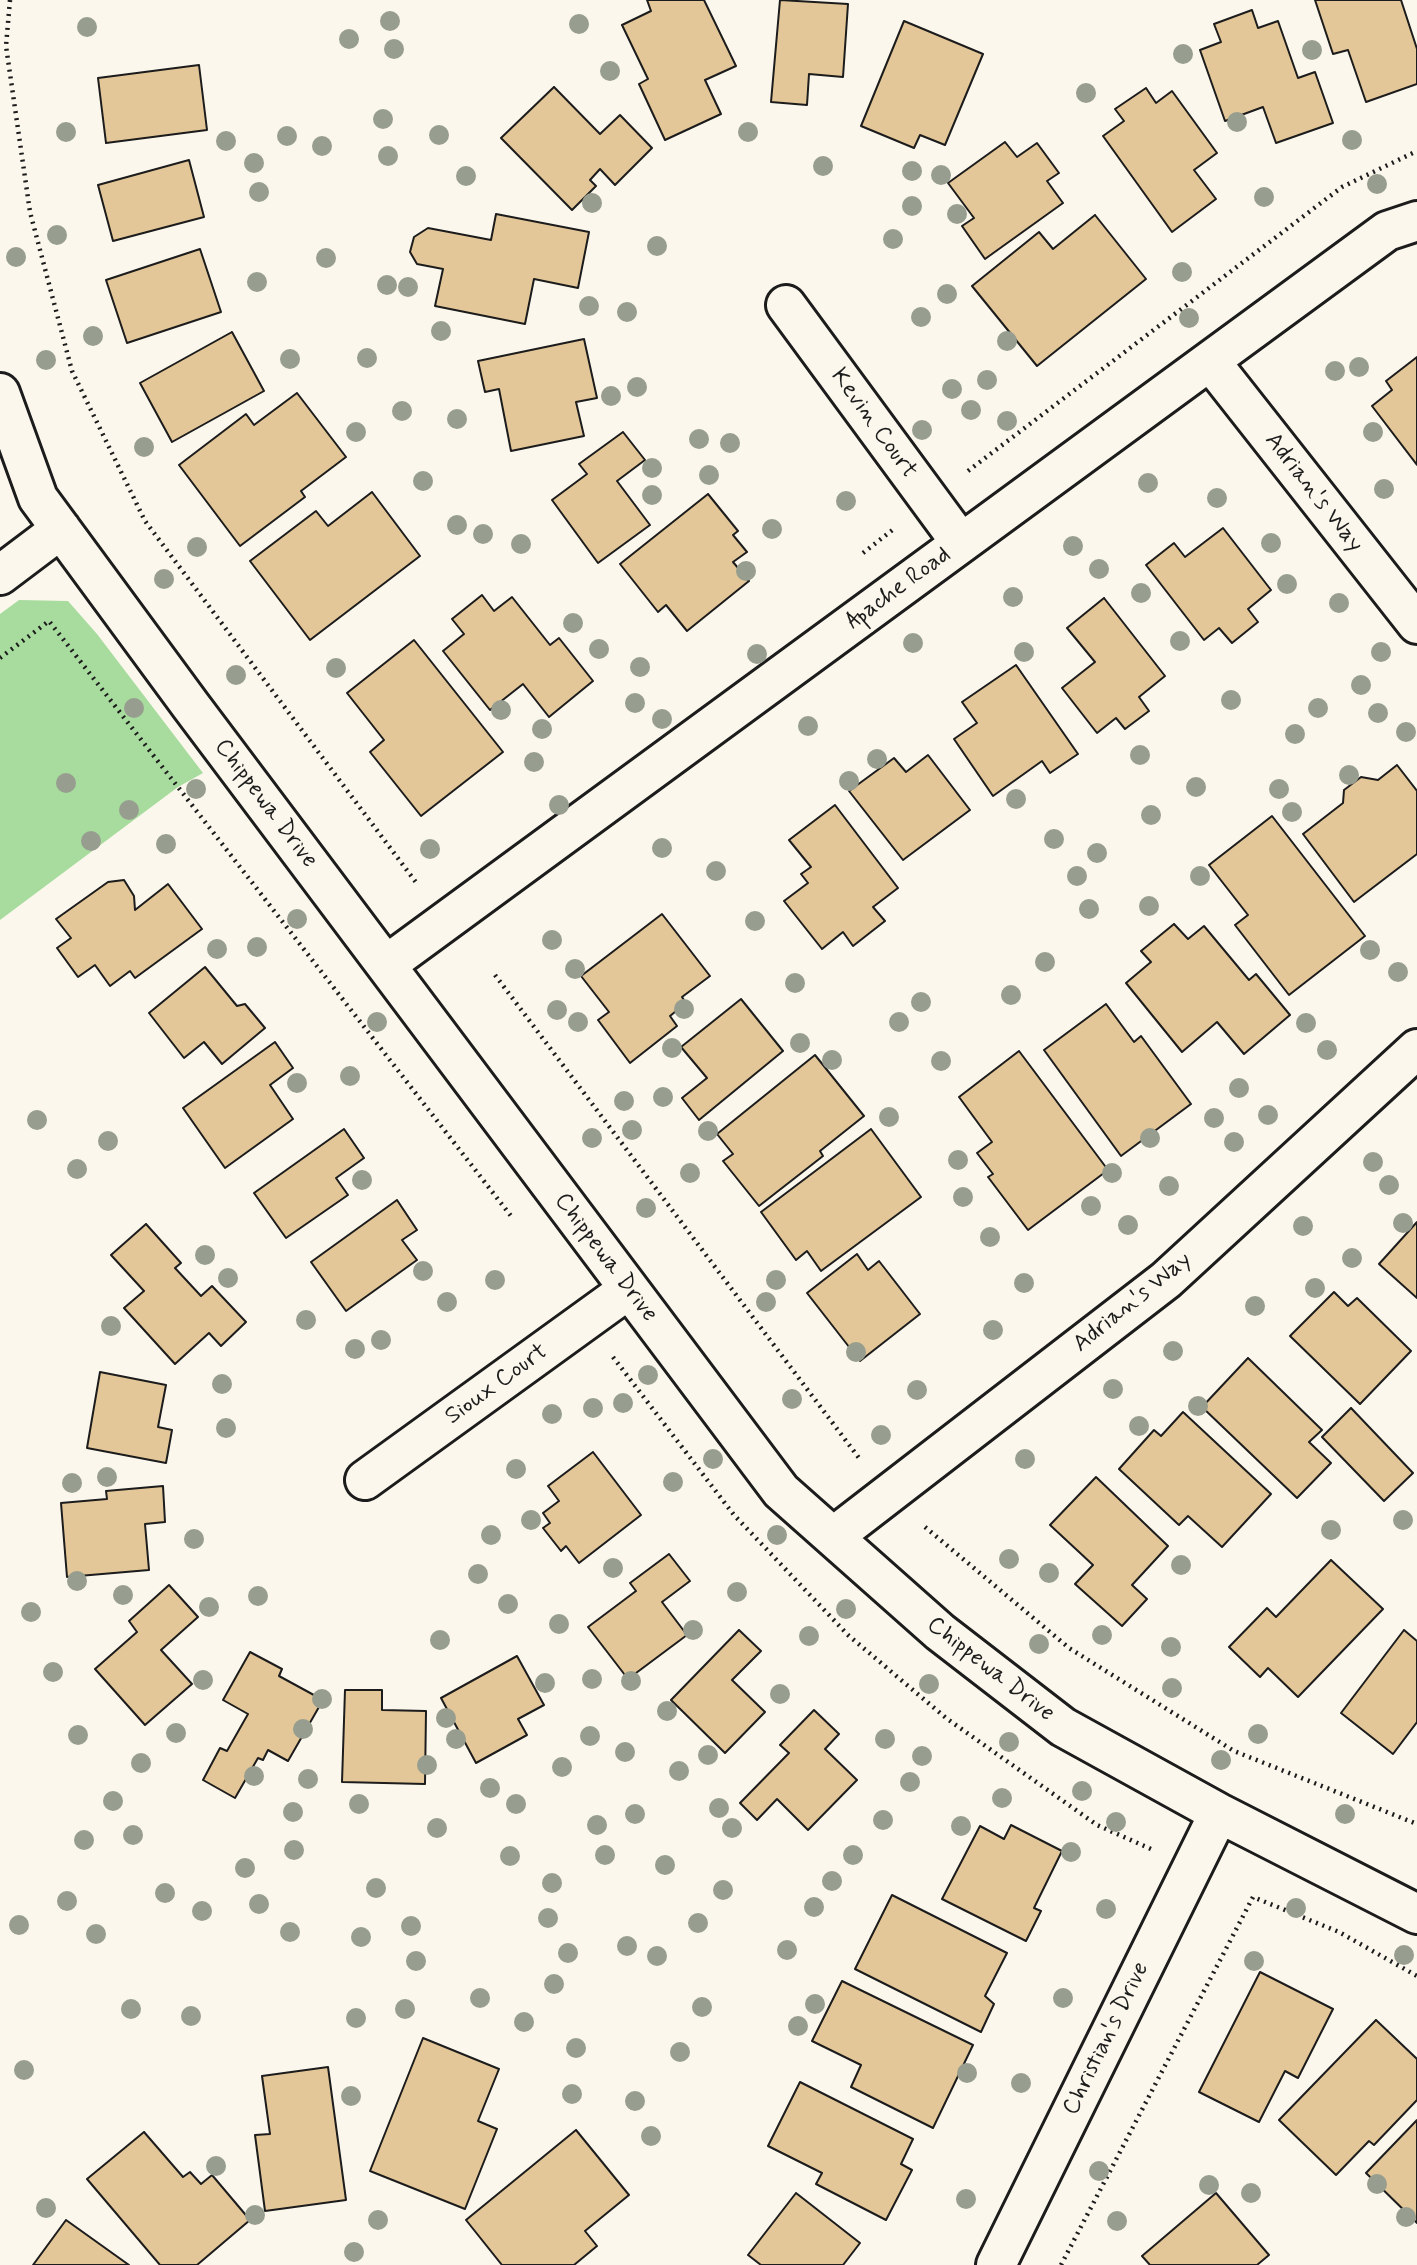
<!DOCTYPE html>
<style>
body{margin:0}
canvas{display:block;background:#fbf7ec}
</style>
<canvas width="1417" height="2265"></canvas>
<script>
const ctx = document.querySelector('canvas').getContext('2d');
ctx.lineJoin = 'round';
function fill(path, color) {
  ctx.fillStyle = color;
  ctx.fill(path, 'evenodd');
}
function poly(rows) {
  const path = new Path2D();
  for (const r of rows) {
    path.moveTo(r[0], r[1]);
    for (let i = 2; i < r.length; i += 2) path.lineTo(r[i], r[i + 1]);
  }
  return path;
}
function strokePath(path, color, width, dash) {
  ctx.strokeStyle = color;
  ctx.lineWidth = width;
  ctx.lineCap = dash ? 'butt' : 'round';
  ctx.setLineDash(dash || []);
  ctx.stroke(path);
}
function drawText(font, color, halo, rows, align = 'center') {
  ctx.font = font + ' Mynerve,sans-serif';
  ctx.lineWidth = 6;
  ctx.setLineDash([]);
  ctx.textBaseline = 'middle';
  ctx.strokeStyle = halo;
  ctx.fillStyle = color;
  for (const [text, x, y, turn = 0] of rows) {
    ctx.save();
    ctx.translate(x, y);
    ctx.rotate((+turn || 0) * Math.PI / 180);
    ctx.textAlign = isNaN(turn) ? turn : align;
    if (halo) ctx.strokeText(text, 0, 0);
    ctx.fillText(text, 0, 0);
    ctx.restore();
  }
}
const green = poly([
 [19,600,68,601,97,634,203,773,178,787,0,920,0,614]
]);
const building = poly([
 [647,0,704,0,736,66,705,80,721,114,665,140,639,84,648,79,622,25,651,11,647,0],
 [780,0,848,4,843,77,809,74,807,105,771,102,780,0],
 [1315,0,1401,0,1417,49,1417,84,1366,102,1348,50,1333,54,1315,0],
 [1252,10,1258,28,1278,21,1298,78,1315,72,1333,123,1276,143,1263,107,1225,121,1200,50,1221,42,1214,24,1252,10],
 [904,21,983,54,945,145,920,135,914,148,861,126,904,21],
 [199,65,207,130,106,143,98,78,199,65],
 [554,87,600,134,620,115,652,148,615,185,600,169,590,180,596,186,572,210,501,138,554,87],
 [1146,88,1156,103,1172,91,1217,153,1194,170,1216,199,1172,232,1103,136,1124,121,1115,109,1146,88],
 [1005,142,1017,157,1037,143,1059,173,1047,181,1063,203,985,259,962,226,974,218,948,183,1005,142],
 [189,160,204,217,113,241,98,185,189,160],
 [496,214,589,232,578,288,534,279,525,324,435,306,443,269,417,264,410,252,414,237,428,228,491,240,496,214],
 [1095,215,1146,279,1037,366,972,286,1039,232,1053,249,1095,215],
 [200,249,221,312,127,343,106,280,200,249],
 [232,332,264,391,172,442,140,383,232,332],
 [584,339,597,398,576,402,584,436,511,451,499,389,485,392,478,361,584,339],
 [1417,357,1417,465,1372,406,1392,390,1386,381,1417,357],
 [297,393,346,457,301,491,305,497,240,546,179,465,246,414,254,425,297,393],
 [623,432,645,460,617,481,650,525,598,563,552,500,587,474,579,464,623,432],
 [372,492,420,556,310,640,250,561,316,511,328,526,372,492],
 [708,494,738,531,733,535,747,552,733,562,749,581,687,631,666,605,658,612,620,564,708,494],
 [1223,528,1271,590,1248,609,1258,622,1232,643,1219,628,1204,640,1146,565,1174,543,1185,557,1223,528],
 [482,595,494,611,512,597,550,645,559,638,593,681,549,717,523,684,490,710,443,651,464,634,452,619,482,595],
 [1104,598,1165,676,1139,697,1149,711,1125,729,1116,718,1097,733,1062,688,1095,662,1067,628,1104,598],
 [414,640,503,752,421,816,370,752,384,740,347,693,414,640],
 [1016,665,1078,754,1050,773,1042,761,993,796,954,739,977,723,962,702,1016,665],
 [928,755,970,810,903,860,849,791,894,758,906,772,928,755],
 [1397,765,1417,791,1417,854,1354,902,1303,834,1343,803,1344,790,1361,777,1378,780,1397,765],
 [835,805,898,888,873,907,885,921,853,946,843,932,822,949,784,901,808,883,801,874,811,867,789,840,835,805],
 [1272,816,1365,936,1289,995,1235,925,1248,915,1209,865,1272,816],
 [124,880,134,896,135,910,168,884,202,929,135,978,130,971,110,986,95,965,78,977,57,948,71,938,56,919,108,882,124,880],
 [662,914,710,976,682,997,686,1003,670,1016,677,1026,630,1063,598,1020,609,1012,581,976,662,914],
 [1174,924,1188,939,1204,926,1249,980,1256,974,1290,1015,1244,1054,1217,1022,1182,1052,1126,983,1151,962,1141,951,1174,924],
 [205,967,237,1006,245,1004,265,1028,222,1064,204,1042,184,1058,149,1013,205,967],
 [741,999,783,1051,699,1120,682,1098,707,1078,681,1047,741,999],
 [1106,1004,1134,1042,1141,1036,1191,1104,1121,1156,1044,1050,1106,1004],
 [275,1042,293,1068,270,1085,293,1119,225,1168,183,1108,275,1042],
 [1019,1051,1108,1170,1028,1230,988,1177,993,1174,977,1153,992,1142,959,1097,1019,1051],
 [815,1055,864,1116,820,1151,823,1156,759,1206,723,1161,733,1154,717,1134,815,1055],
 [344,1129,364,1158,336,1178,348,1195,286,1238,254,1193,344,1129],
 [871,1129,921,1197,821,1271,807,1251,796,1260,761,1212,871,1129],
 [397,1200,417,1230,402,1240,417,1260,346,1311,311,1262,397,1200],
 [1417,1222,1417,1298,1379,1264,1417,1222],
 [146,1224,181,1263,175,1268,201,1296,212,1286,246,1322,221,1346,209,1333,175,1364,124,1308,144,1291,111,1255,146,1224],
 [857,1254,868,1270,879,1261,920,1314,860,1361,807,1293,857,1254],
 [1334,1292,1348,1306,1357,1298,1411,1351,1360,1404,1290,1336,1334,1292],
 [1248,1358,1322,1430,1309,1442,1331,1463,1297,1498,1202,1407,1248,1358],
 [100,1372,166,1385,158,1427,172,1430,166,1463,87,1448,100,1372],
 [1351,1408,1413,1473,1384,1501,1322,1437,1351,1408],
 [1183,1412,1271,1494,1222,1547,1188,1516,1179,1525,1119,1469,1154,1430,1161,1436,1183,1412],
 [593,1452,641,1515,579,1563,566,1546,561,1551,543,1528,550,1523,543,1513,559,1501,548,1486,593,1452],
 [1096,1477,1168,1546,1132,1585,1147,1599,1122,1626,1075,1584,1093,1565,1050,1525,1096,1477],
 [163,1486,165,1522,145,1524,149,1570,67,1577,61,1503,107,1499,106,1491,163,1486],
 [669,1554,690,1581,662,1602,687,1635,628,1679,588,1627,636,1591,630,1583,669,1554],
 [1331,1560,1383,1609,1298,1697,1268,1668,1260,1677,1229,1647,1267,1608,1276,1617,1331,1560],
 [169,1585,198,1617,161,1650,192,1684,145,1725,95,1669,137,1632,129,1621,169,1585],
 [739,1630,761,1651,732,1680,765,1712,725,1753,671,1700,739,1630],
 [1404,1630,1417,1641,1417,1722,1393,1754,1341,1713,1404,1630],
 [250,1652,282,1669,279,1676,323,1700,288,1761,268,1750,263,1760,258,1758,235,1798,203,1780,220,1748,227,1751,248,1714,223,1700,250,1652],
 [517,1656,544,1705,518,1719,527,1735,476,1763,441,1698,517,1656],
 [345,1690,382,1690,382,1710,426,1711,425,1784,342,1782,345,1690],
 [814,1710,839,1734,825,1749,857,1780,808,1830,777,1799,757,1820,740,1803,789,1753,780,1745,814,1710],
 [1011,1825,1062,1851,1034,1908,1041,1911,1026,1941,942,1899,980,1826,1004,1839,1011,1825],
 [892,1895,1007,1953,985,1996,994,2004,981,2032,855,1969,892,1895],
 [1260,1972,1333,2009,1298,2078,1285,2071,1259,2122,1199,2092,1260,1972],
 [842,1981,973,2045,933,2128,851,2087,861,2065,812,2041,842,1981],
 [1376,2020,1417,2059,1417,2100,1374,2145,1369,2141,1336,2175,1279,2120,1376,2020],
 [423,2038,499,2069,478,2121,497,2129,465,2209,370,2171,423,2038],
 [328,2067,346,2200,265,2211,255,2135,270,2134,262,2076,328,2067],
 [800,2082,913,2139,901,2164,912,2170,886,2220,816,2184,822,2173,768,2146,800,2082],
 [1417,2120,1417,2223,1366,2173,1417,2120],
 [576,2130,629,2195,585,2231,597,2246,574,2265,502,2265,466,2220,576,2130],
 [144,2132,183,2177,190,2172,201,2184,212,2175,250,2220,197,2265,160,2265,87,2179,144,2132],
 [796,2193,860,2243,843,2265,761,2265,748,2255,796,2193],
 [1216,2193,1269,2255,1257,2265,1150,2265,1142,2256,1216,2193],
 [66,2220,129,2265,33,2265,66,2220]
]);
const path = poly([
 [10,0,6,46,30,212,72,371,145,521,418,885],
 [968,471,1342,187,1417,151],
 [863,553,895,528],
 [0,658,49,621,511,1216],
 [495,975,859,1458],
 [613,1357,734,1515,848,1635,946,1718,1097,1825,1151,1849],
 [925,1527,1069,1648,1234,1751,1417,1824],
 [1061,2265,1253,1897,1339,1932,1417,1976]
]);
const minor = poly([
 [786,305,961,543],
 [1210,361,1417,624],
 [0,393,38,498,191,706,781,1491,940,1632,1063,1727,1219,1813,1417,1914],
 [0,575,61,529],
 [386,965,1387,231,1417,221],
 [365,1480,629,1289],
 [833,1537,1166,1280,1417,1049],
 [996,2265,1219,1813]
]);
const trees = [
 [390,21],
 [579,24],
 [87,27],
 [349,39],
 [394,49],
 [1312,50],
 [1183,54],
 [610,71],
 [1086,93],
 [383,119],
 [1237,122],
 [66,132],
 [748,132],
 [439,135],
 [287,136],
 [1352,140],
 [226,141],
 [322,146],
 [388,156],
 [254,163],
 [823,166],
 [912,171],
 [941,175],
 [466,176],
 [1377,184],
 [259,192],
 [1264,197],
 [592,203],
 [912,206],
 [957,214],
 [57,235],
 [893,239],
 [657,246],
 [16,257],
 [326,258],
 [1182,272],
 [257,282],
 [387,285],
 [408,287],
 [947,294],
 [589,306],
 [627,312],
 [921,317],
 [1189,318],
 [441,331],
 [93,336],
 [1007,341],
 [367,358],
 [290,359],
 [46,360],
 [1359,367],
 [1335,371],
 [987,380],
 [637,387],
 [952,389],
 [611,396],
 [971,410],
 [402,411],
 [457,419],
 [1007,421],
 [922,430],
 [356,432],
 [1373,432],
 [699,439],
 [730,443],
 [144,447],
 [652,468],
 [709,475],
 [423,481],
 [1148,483],
 [1384,489],
 [652,495],
 [1217,498],
 [846,501],
 [457,525],
 [772,529],
 [483,534],
 [1271,543],
 [521,544],
 [1073,546],
 [197,547],
 [1099,569],
 [746,571],
 [164,579],
 [1287,584],
 [1141,593],
 [1013,597],
 [1339,603],
 [573,623],
 [1180,641],
 [913,643],
 [599,649],
 [1024,652],
 [1381,652],
 [757,654],
 [640,667],
 [336,668],
 [236,675],
 [1361,685],
 [1231,700],
 [635,703],
 [134,708],
 [1318,708],
 [501,710],
 [1378,713],
 [662,719],
 [808,726],
 [542,729],
 [1406,732],
 [1295,734],
 [1140,755],
 [877,759],
 [534,762],
 [1349,775],
 [849,781],
 [66,783],
 [1196,787],
 [196,789],
 [1279,789],
 [1016,799],
 [559,805],
 [129,810],
 [1292,812],
 [1151,815],
 [1054,839],
 [91,841],
 [166,844],
 [662,848],
 [430,849],
 [1097,853],
 [716,871],
 [1077,876],
 [1200,876],
 [1149,906],
 [1089,909],
 [297,919],
 [755,921],
 [552,940],
 [257,947],
 [217,949],
 [1370,950],
 [1045,962],
 [575,969],
 [1398,972],
 [795,983],
 [1011,995],
 [921,1002],
 [684,1009],
 [557,1010],
 [377,1022],
 [578,1022],
 [899,1022],
 [1306,1023],
 [800,1043],
 [672,1048],
 [1327,1050],
 [832,1060],
 [941,1061],
 [350,1076],
 [297,1083],
 [1239,1088],
 [663,1097],
 [624,1101],
 [1268,1115],
 [889,1117],
 [1214,1118],
 [37,1120],
 [632,1130],
 [708,1131],
 [592,1138],
 [1150,1138],
 [108,1141],
 [1234,1142],
 [958,1160],
 [1373,1162],
 [77,1169],
 [690,1173],
 [1112,1173],
 [362,1180],
 [1389,1185],
 [1169,1186],
 [963,1197],
 [1091,1206],
 [646,1208],
 [1403,1223],
 [1128,1225],
 [1303,1226],
 [990,1237],
 [205,1255],
 [1352,1258],
 [423,1271],
 [228,1278],
 [495,1280],
 [776,1280],
 [1024,1283],
 [1315,1288],
 [447,1302],
 [766,1302],
 [1255,1306],
 [306,1320],
 [111,1326],
 [993,1330],
 [381,1340],
 [355,1349],
 [1173,1351],
 [856,1352],
 [648,1375],
 [222,1384],
 [1113,1389],
 [917,1390],
 [792,1399],
 [623,1403],
 [1198,1406],
 [593,1408],
 [552,1414],
 [1139,1426],
 [226,1428],
 [881,1435],
 [713,1459],
 [1025,1459],
 [516,1469],
 [107,1477],
 [673,1482],
 [72,1483],
 [531,1520],
 [1403,1520],
 [1331,1530],
 [491,1535],
 [777,1535],
 [194,1539],
 [1009,1559],
 [1181,1565],
 [613,1568],
 [1049,1573],
 [478,1574],
 [77,1581],
 [737,1592],
 [123,1595],
 [258,1596],
 [508,1604],
 [209,1607],
 [846,1609],
 [31,1612],
 [559,1624],
 [693,1630],
 [1102,1635],
 [809,1636],
 [440,1640],
 [1039,1644],
 [1171,1647],
 [53,1672],
 [592,1679],
 [203,1680],
 [631,1681],
 [545,1683],
 [929,1684],
 [1172,1688],
 [780,1694],
 [322,1699],
 [667,1711],
 [446,1718],
 [303,1729],
 [176,1733],
 [1258,1734],
 [78,1735],
 [590,1736],
 [456,1739],
 [885,1739],
 [1009,1742],
 [625,1752],
 [708,1755],
 [922,1756],
 [1221,1760],
 [141,1763],
 [427,1765],
 [562,1767],
 [679,1771],
 [254,1776],
 [308,1779],
 [910,1782],
 [490,1788],
 [1082,1791],
 [1002,1798],
 [113,1801],
 [359,1804],
 [516,1804],
 [719,1808],
 [293,1812],
 [635,1814],
 [1345,1814],
 [883,1820],
 [1116,1822],
 [597,1825],
 [961,1826],
 [437,1828],
 [732,1828],
 [133,1835],
 [84,1840],
 [294,1850],
 [1071,1852],
 [605,1855],
 [853,1855],
 [510,1856],
 [665,1865],
 [245,1868],
 [832,1881],
 [552,1883],
 [376,1888],
 [723,1890],
 [165,1893],
 [67,1901],
 [259,1904],
 [814,1907],
 [1296,1908],
 [1106,1909],
 [202,1911],
 [548,1918],
 [698,1923],
 [19,1925],
 [411,1926],
 [290,1932],
 [96,1934],
 [361,1937],
 [627,1946],
 [787,1950],
 [568,1953],
 [1404,1955],
 [657,1956],
 [416,1961],
 [1254,1961],
 [554,1984],
 [480,1998],
 [1063,1998],
 [815,2004],
 [702,2007],
 [131,2009],
 [405,2009],
 [191,2016],
 [356,2018],
 [524,2022],
 [798,2026],
 [576,2048],
 [680,2052],
 [24,2070],
 [967,2073],
 [1021,2083],
 [572,2094],
 [351,2096],
 [635,2101],
 [651,2136],
 [216,2166],
 [1099,2171],
 [1377,2184],
 [1209,2185],
 [1251,2193],
 [966,2199],
 [46,2208],
 [255,2215],
 [1406,2217],
 [378,2220],
 [1117,2221],
 [354,2252]
];
const streetNames = [
 ["Kevin Court",873,424,54],
 ["Adrian's Way",1313,493,52],
 ["Apache Road",899,589,-36],
 ["Chippewa Drive",265,804,53],
 ["Chippewa Drive",605,1258,53],
 ["Adrian's Way",1133,1303,-39],
 ["Sioux Court",497,1385,-36],
 ["Chippewa Drive",990,1670,38],
 ["Christian's Drive",1107,2039,-64]
];
fill(green, '#a8dc9e');
fill(building, '#e4c798');
strokePath(building, '#1c1c1c', 2);
strokePath(minor, '#1c1c1c', 44);
strokePath(path, '#1c1c1c', 4.5, [2, 5]);
strokePath(minor, '#fbf7ec', 38);
ctx.fillStyle = '#979e8f';
for (const [x, y] of trees) {
  ctx.beginPath();
  ctx.arc(x, y, 10, 0, 2 * Math.PI);
  ctx.fill();
}
drawText('24px', '#1c1c1c', '#fbf7ec', streetNames);
</script>
